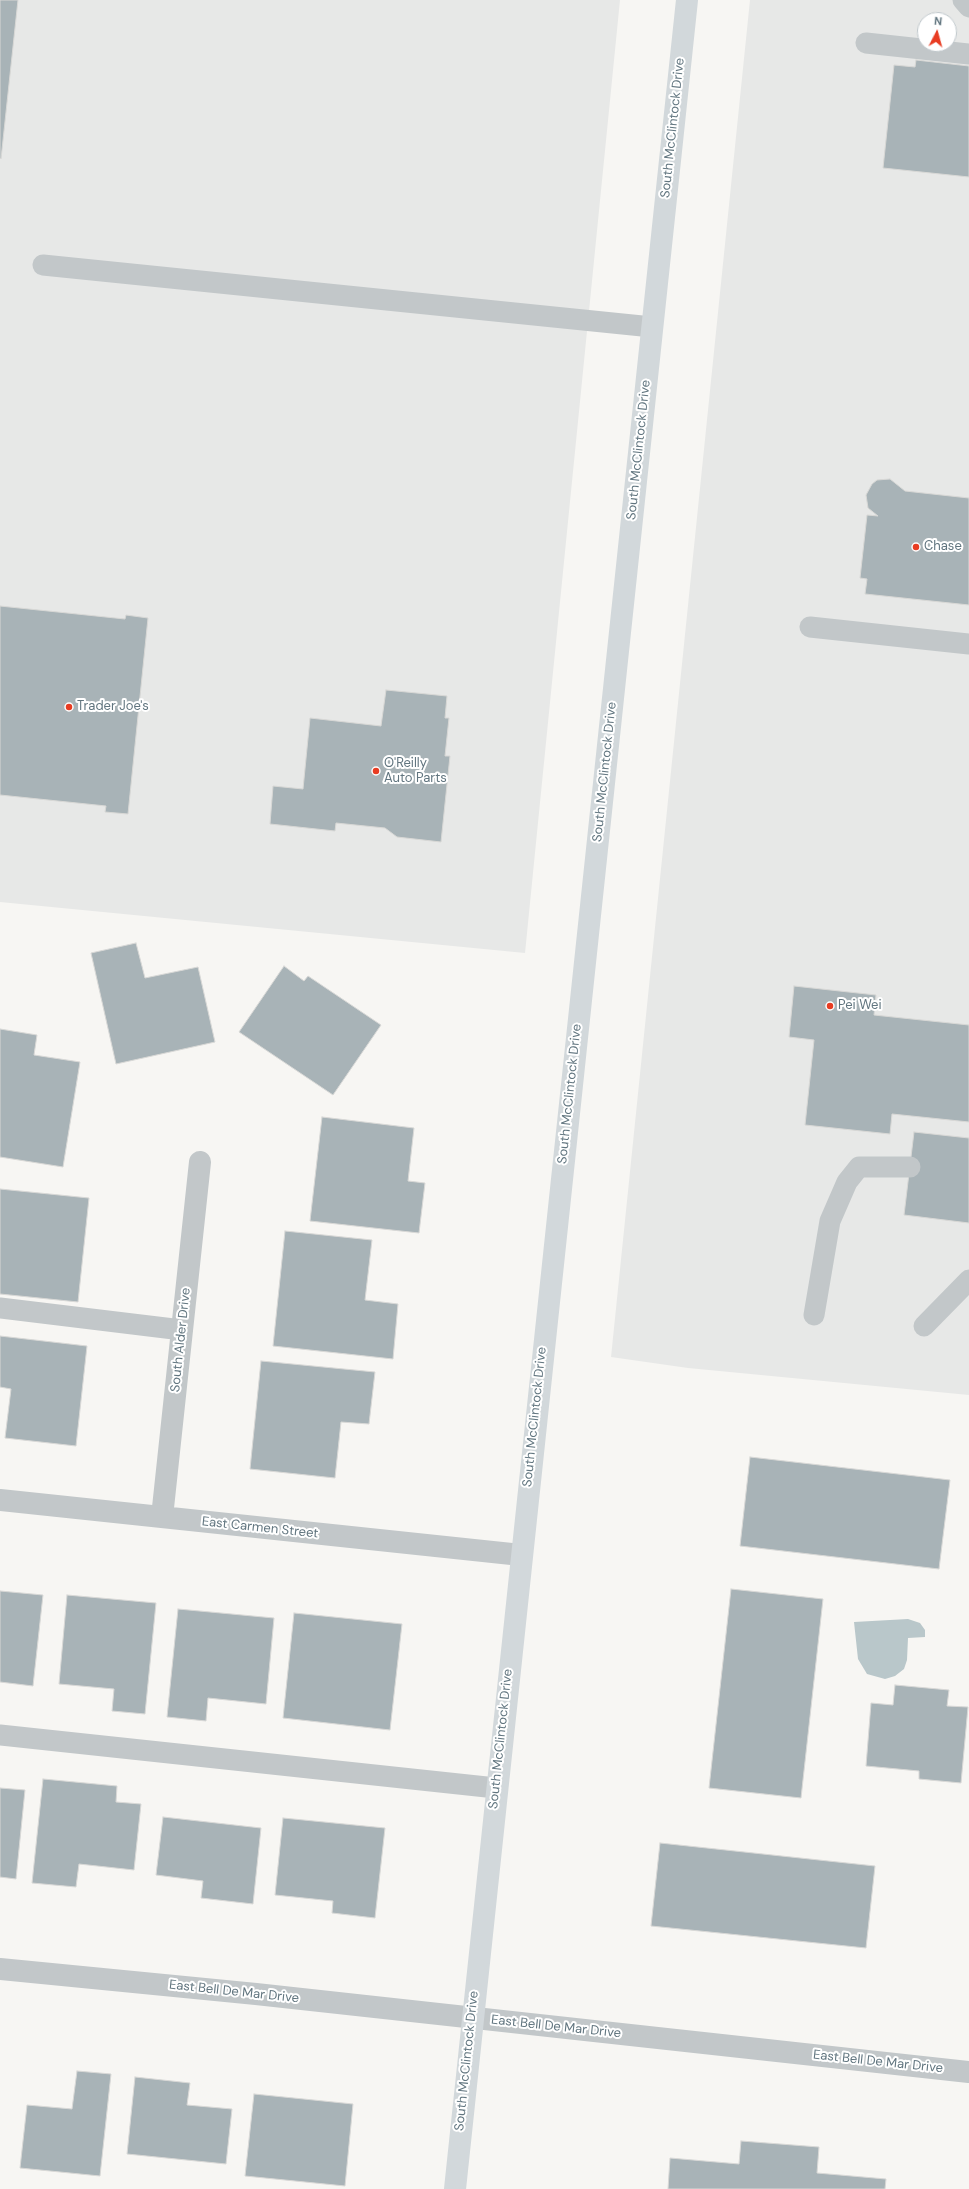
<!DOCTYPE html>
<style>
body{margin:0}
#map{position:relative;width:969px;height:2189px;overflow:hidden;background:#f7f6f3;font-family:"DM Sans",sans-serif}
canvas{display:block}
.north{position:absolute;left:917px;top:12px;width:40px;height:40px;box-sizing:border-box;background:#fff;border:1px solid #c0c8cc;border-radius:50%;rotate:6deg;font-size:11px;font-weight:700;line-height:16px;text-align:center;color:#61757f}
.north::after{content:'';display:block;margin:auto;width:14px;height:18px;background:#e83c22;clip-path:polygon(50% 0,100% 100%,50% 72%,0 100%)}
</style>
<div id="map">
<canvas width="969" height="2189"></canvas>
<div class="north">N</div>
</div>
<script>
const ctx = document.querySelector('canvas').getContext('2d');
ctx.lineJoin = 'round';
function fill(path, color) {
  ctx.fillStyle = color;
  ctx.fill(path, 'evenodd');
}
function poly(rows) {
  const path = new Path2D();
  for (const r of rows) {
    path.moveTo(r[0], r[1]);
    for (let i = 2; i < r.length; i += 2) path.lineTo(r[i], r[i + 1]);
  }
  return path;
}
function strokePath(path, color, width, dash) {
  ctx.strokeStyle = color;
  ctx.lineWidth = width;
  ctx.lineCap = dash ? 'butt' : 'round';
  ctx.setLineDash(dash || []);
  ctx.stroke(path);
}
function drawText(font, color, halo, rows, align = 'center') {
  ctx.font = font + ' "DM Sans",sans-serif';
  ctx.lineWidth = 4;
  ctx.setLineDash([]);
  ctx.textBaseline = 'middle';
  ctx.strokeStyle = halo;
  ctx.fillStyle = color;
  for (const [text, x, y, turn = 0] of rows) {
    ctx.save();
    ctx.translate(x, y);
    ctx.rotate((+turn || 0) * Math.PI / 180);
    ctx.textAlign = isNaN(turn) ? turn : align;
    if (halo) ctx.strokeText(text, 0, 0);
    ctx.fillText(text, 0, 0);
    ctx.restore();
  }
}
const built = poly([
 [0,0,620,0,525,953,0,902],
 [750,0,969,0,969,1395,688,1368,611,1357],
 [925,20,949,20,949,44,925,44]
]);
const water = poly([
 [908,1619,920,1623,925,1630,925,1637,908,1638,907,1660,904,1669,895,1676,885,1679,867,1674,858,1659,854,1622]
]);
const building = poly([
 [0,0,18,0,1,159,0,158,0,0],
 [916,60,969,66,969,177,883,168,894,65,915,67,916,60],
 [890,479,905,491,969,498,969,605,865,594,867,579,860,578,867,515,878,516,868,508,866,495,872,484,877,480,890,479],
 [0,606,125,619,126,615,148,618,128,814,105,812,106,806,0,795,0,606],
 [386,690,447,696,445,718,449,718,445,756,450,756,441,842,397,837,385,828,336,823,335,831,270,824,273,786,303,789,310,718,381,726,386,690],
 [136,943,145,978,198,967,215,1042,116,1064,91,953,136,943],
 [284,966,304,981,308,976,381,1025,333,1095,239,1032,284,966],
 [794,986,876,995,874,1015,969,1025,969,1122,892,1114,890,1134,805,1125,814,1040,789,1037,794,986],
 [0,1029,37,1035,34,1055,80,1062,63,1167,0,1157,0,1029],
 [322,1117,414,1128,408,1181,425,1183,419,1233,310,1221,322,1117],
 [914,1132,969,1138,969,1223,904,1215,914,1132],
 [0,1189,89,1198,78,1302,0,1294,0,1189],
 [285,1231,372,1240,365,1300,398,1304,393,1359,273,1346,285,1231],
 [0,1336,87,1346,76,1446,5,1438,11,1389,0,1387,0,1336],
 [261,1361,375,1372,369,1424,341,1422,335,1478,250,1469,261,1361],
 [750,1457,950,1480,939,1569,740,1546,750,1457],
 [731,1589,823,1599,801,1798,709,1788,731,1589],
 [0,1591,43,1595,33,1686,0,1682,0,1591],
 [67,1595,156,1603,145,1714,112,1711,114,1689,59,1684,67,1595],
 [178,1609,274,1618,266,1704,208,1698,206,1721,167,1717,178,1609],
 [294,1613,402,1624,390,1730,283,1718,294,1613],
 [895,1685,949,1690,947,1706,968,1707,961,1783,919,1779,919,1771,866,1766,871,1703,893,1705,895,1685],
 [43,1779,117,1786,116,1802,141,1804,134,1870,79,1864,76,1887,32,1883,43,1779],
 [0,1788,25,1790,16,1879,0,1877,0,1788],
 [163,1817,261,1828,253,1904,201,1898,203,1881,156,1875,163,1817],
 [283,1818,385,1828,375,1918,332,1913,333,1901,275,1895,283,1818],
 [660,1843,875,1866,866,1948,651,1926,660,1843],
 [77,2071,111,2074,100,2176,20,2168,27,2105,72,2109,77,2071],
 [135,2077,190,2083,187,2105,232,2109,226,2164,127,2154,135,2077],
 [254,2094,353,2104,345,2186,245,2176,254,2094],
 [741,2141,819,2147,817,2173,886,2179,885,2189,668,2189,670,2158,739,2164,741,2141]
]);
const lane = poly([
 [963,0,969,7],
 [866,43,969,54],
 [43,265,652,327],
 [810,627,969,644],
 [0,1308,182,1330],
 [814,1315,830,1221,847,1182,859,1167,910,1167],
 [924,1326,969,1280],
 [0,1735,496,1788]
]);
const street = poly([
 [0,1500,521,1555],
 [162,1517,200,1162],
 [0,1969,256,1994,969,2072]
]);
const secondary = poly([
 [455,2189,687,0]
]);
const markers = [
 [916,547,4,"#e83c22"],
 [69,707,4,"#e83c22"],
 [376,771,4,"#e83c22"],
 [830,1006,4,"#e83c22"]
];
const streetNames = [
 ["South McClintock Drive",673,128,-84],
 ["South McClintock Drive",639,450,-84],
 ["South McClintock Drive",605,772,-84],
 ["South McClintock Drive",570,1094,-84],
 ["South Alder Drive",181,1340,-84],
 ["South McClintock Drive",535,1417,-84],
 ["East Carmen Street",260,1528,6],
 ["South McClintock Drive",501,1739,-84],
 ["East Bell De Mar Drive",234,1992,6],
 ["East Bell De Mar Drive",556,2027,6],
 ["South McClintock Drive",467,2061,-84],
 ["East Bell De Mar Drive",878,2062,6]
];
const poiNames = [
 ["Chase",924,547],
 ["Trader Joe's",77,707],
 ["O'Reilly",384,764],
 ["Auto Parts",384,779],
 ["Pei Wei",838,1006]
];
fill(built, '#e7e8e7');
fill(water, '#b9c7ca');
fill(building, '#a8b3b7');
strokePath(building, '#d8d8d6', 1);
strokePath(lane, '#c2c7c9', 21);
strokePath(street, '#c2c7c9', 22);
strokePath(secondary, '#d2d8db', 22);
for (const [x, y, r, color] of markers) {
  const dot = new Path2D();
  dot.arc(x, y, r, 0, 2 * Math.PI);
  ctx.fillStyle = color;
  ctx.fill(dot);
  strokePath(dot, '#fff', 1.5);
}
drawText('13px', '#61757f', '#fff', streetNames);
drawText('13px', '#61757f', '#fff', poiNames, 'left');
</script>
